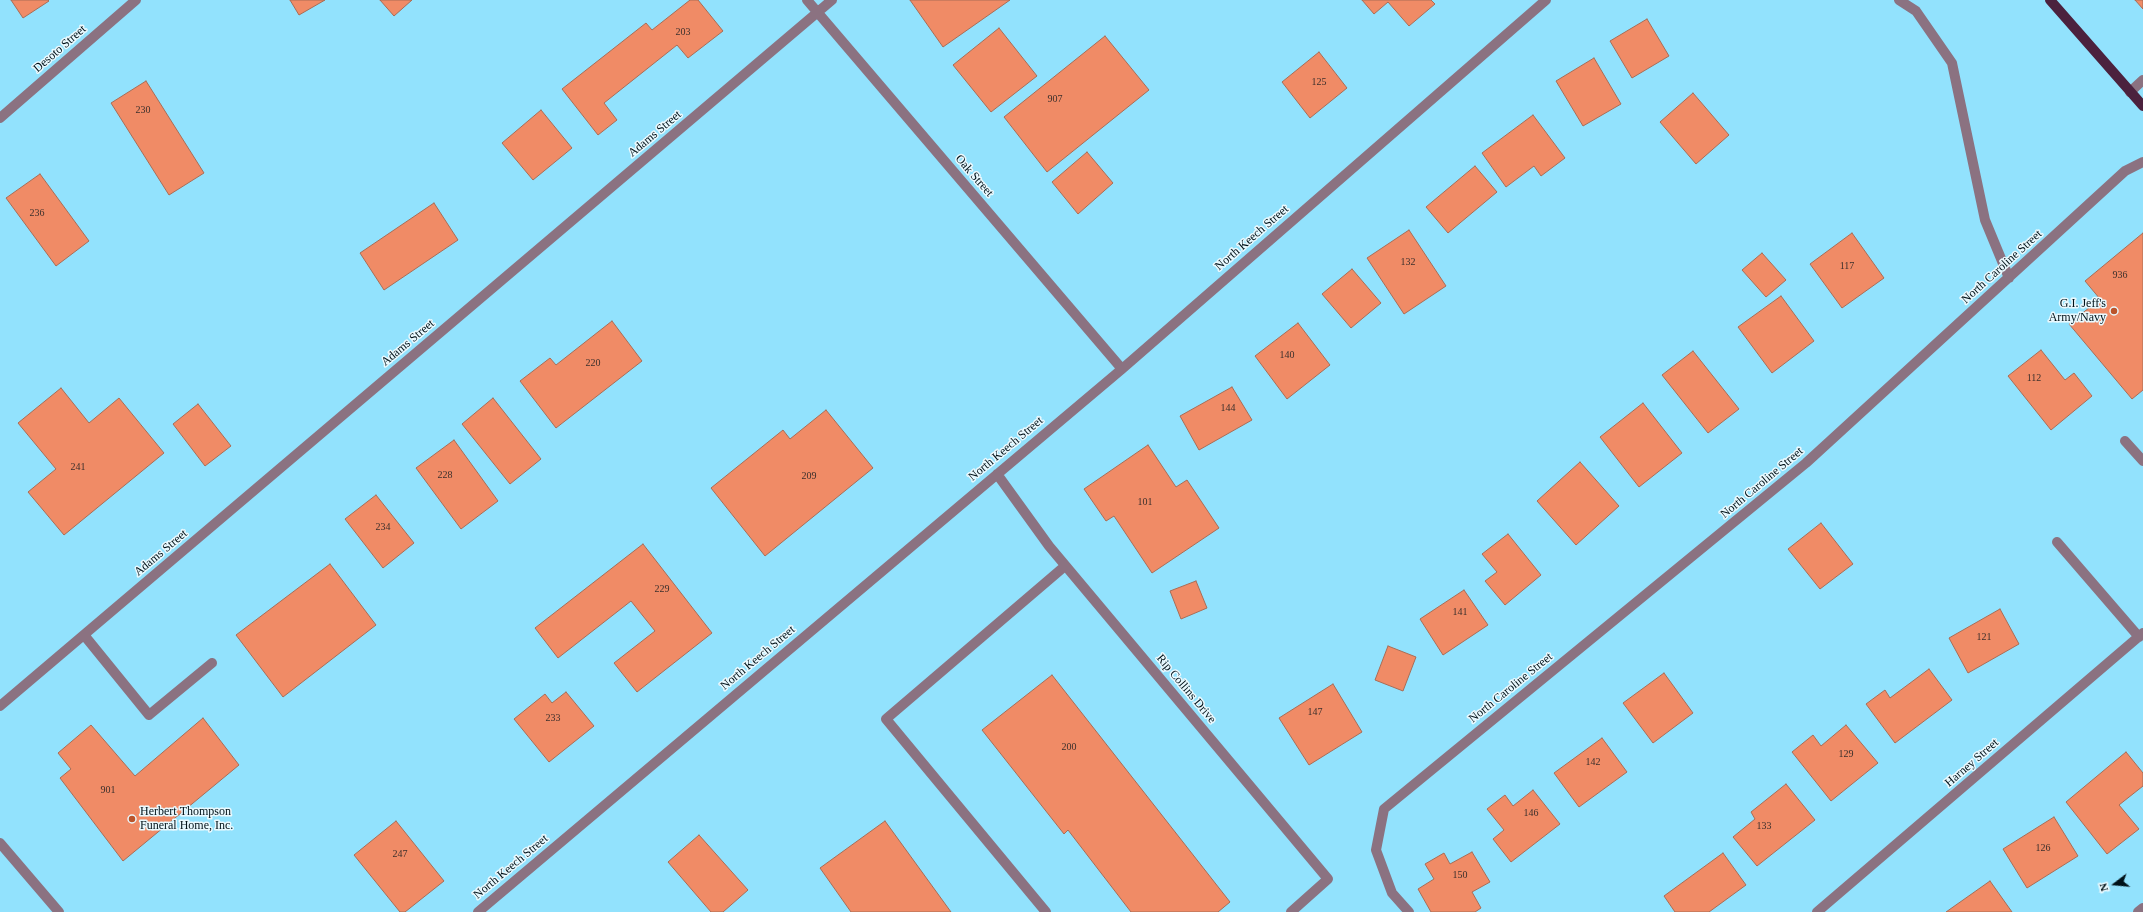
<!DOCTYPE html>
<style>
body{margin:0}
#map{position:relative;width:2143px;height:912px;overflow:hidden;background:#92e2fd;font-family:"Times New Roman",serif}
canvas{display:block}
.north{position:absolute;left:2095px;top:864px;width:40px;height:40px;-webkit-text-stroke:3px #eaf9fe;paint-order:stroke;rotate:254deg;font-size:11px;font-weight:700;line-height:16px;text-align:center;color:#001219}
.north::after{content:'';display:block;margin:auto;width:14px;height:18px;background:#001219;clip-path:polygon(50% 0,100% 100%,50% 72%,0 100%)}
</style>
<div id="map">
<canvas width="2143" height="912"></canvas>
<div class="north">N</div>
</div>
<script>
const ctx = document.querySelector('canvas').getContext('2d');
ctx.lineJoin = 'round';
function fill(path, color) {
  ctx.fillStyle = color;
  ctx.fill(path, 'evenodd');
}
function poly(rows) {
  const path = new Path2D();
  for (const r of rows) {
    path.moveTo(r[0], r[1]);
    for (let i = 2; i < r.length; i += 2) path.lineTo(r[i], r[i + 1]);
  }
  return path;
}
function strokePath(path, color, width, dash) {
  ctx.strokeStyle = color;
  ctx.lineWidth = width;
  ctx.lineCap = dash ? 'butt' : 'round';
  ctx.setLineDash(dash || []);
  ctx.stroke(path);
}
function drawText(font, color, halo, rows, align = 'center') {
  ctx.font = font + ' "Times New Roman",serif';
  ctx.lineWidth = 3;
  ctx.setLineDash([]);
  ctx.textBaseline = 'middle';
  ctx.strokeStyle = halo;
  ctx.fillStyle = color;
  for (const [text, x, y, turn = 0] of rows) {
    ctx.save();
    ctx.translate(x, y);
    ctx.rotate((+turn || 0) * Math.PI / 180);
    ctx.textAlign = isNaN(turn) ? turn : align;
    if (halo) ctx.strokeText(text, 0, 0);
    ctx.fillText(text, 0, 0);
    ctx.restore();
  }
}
const building = poly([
 [11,0,48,0,49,1,23,18,11,0],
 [290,0,325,0,299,15,290,0],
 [380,0,412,0,394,16,380,0],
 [690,0,698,0,723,31,688,58,677,45,604,103,617,120,598,135,562,89,646,23,652,30,690,0],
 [910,0,1010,0,943,47,910,0],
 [1362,0,1431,0,1435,4,1409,26,1388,2,1374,14,1362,0],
 [2135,0,2143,0,2143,9,2135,0],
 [1647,19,1669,56,1632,78,1610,41,1647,19],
 [999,28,1037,76,991,112,953,65,999,28],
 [1105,36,1149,90,1047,172,1004,117,1105,36],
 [1319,52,1347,88,1310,118,1282,82,1319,52],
 [1594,58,1621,104,1583,126,1556,81,1594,58],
 [146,81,204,173,169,195,111,103,146,81],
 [1693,93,1729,135,1696,164,1660,122,1693,93],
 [541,110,572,148,533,180,502,143,541,110],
 [1533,115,1565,158,1541,176,1534,166,1506,187,1482,153,1533,115],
 [1087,152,1113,183,1078,214,1052,182,1087,152],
 [1475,166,1497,192,1448,233,1426,207,1475,166],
 [40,174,89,241,56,266,6,198,40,174],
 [434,203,458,240,384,290,360,253,434,203],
 [1409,230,1446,286,1404,314,1367,258,1409,230],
 [1852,233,1884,278,1842,308,1810,264,1852,233],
 [2143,233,2143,390,2132,399,2069,324,2100,299,2085,281,2143,233],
 [1762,253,1786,280,1766,297,1742,270,1762,253],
 [1352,269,1381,303,1351,328,1322,294,1352,269],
 [1781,296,1814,341,1772,373,1738,327,1781,296],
 [612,321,642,361,556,428,520,381,550,358,556,365,612,321],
 [1298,323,1330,365,1287,399,1255,356,1298,323],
 [2041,350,2065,380,2074,373,2092,396,2051,430,2008,376,2041,350],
 [1693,351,1739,409,1708,433,1662,375,1693,351],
 [1232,387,1252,420,1199,450,1180,416,1232,387],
 [61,388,89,423,119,398,164,453,64,535,28,492,56,469,18,423,61,388],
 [493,398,541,459,510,484,462,424,493,398],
 [1643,403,1682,453,1639,487,1600,437,1643,403],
 [198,404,231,446,205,466,173,424,198,404],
 [826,410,873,468,765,556,711,488,783,430,790,439,826,410],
 [454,440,498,501,461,529,416,468,454,440],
 [1148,445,1176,487,1187,480,1219,528,1152,573,1114,516,1106,521,1084,489,1148,445],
 [1580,462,1619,506,1576,545,1537,501,1580,462],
 [376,495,414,543,383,568,345,519,376,495],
 [1821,523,1853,564,1820,589,1788,549,1821,523],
 [1508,534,1541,575,1505,605,1485,581,1497,572,1482,554,1508,534],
 [643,544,712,633,637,692,614,663,655,631,631,601,558,658,535,628,643,544],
 [330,564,376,625,283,697,236,635,330,564],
 [1196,581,1207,608,1181,619,1170,591,1196,581],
 [1464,590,1488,625,1443,655,1420,619,1464,590],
 [2000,609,2019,644,1968,673,1949,638,2000,609],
 [1388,646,1416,657,1403,691,1375,680,1388,646],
 [1929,669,1952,700,1895,743,1866,704,1885,690,1890,698,1929,669],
 [1664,673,1693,713,1653,743,1623,703,1664,673],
 [1052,675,1230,902,1218,912,1131,912,1068,830,1064,834,982,730,1052,675],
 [1333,684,1362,732,1309,765,1279,718,1333,684],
 [566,692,594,726,549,762,514,719,545,694,552,703,566,692],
 [203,718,239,765,123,861,60,778,71,769,58,753,91,725,135,776,203,718],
 [1846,725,1878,763,1831,801,1792,752,1813,735,1821,746,1846,725],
 [1602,738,1627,772,1579,807,1554,773,1602,738],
 [2126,752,2143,773,2143,786,2119,805,2139,829,2107,854,2066,802,2126,752],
 [1786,784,1815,820,1757,866,1733,837,1755,819,1751,812,1786,784],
 [1533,790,1560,824,1511,862,1493,839,1504,830,1487,809,1505,795,1513,806,1533,790],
 [2054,817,2078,856,2027,888,2003,849,2054,817],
 [396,821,444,881,405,912,400,912,354,855,396,821],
 [885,821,951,912,851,912,820,868,885,821],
 [699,835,748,890,723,912,711,912,668,862,699,835],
 [1472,852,1490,882,1472,892,1481,908,1475,912,1431,912,1418,889,1434,879,1425,864,1444,853,1450,864,1472,852],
 [1723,853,1746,885,1709,912,1675,912,1664,896,1723,853],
 [1990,881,2012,912,1946,912,1990,881]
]);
const minor = poly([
 [807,0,1122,369],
 [1899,0,1916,11,1952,63,1985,220,2009,278],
 [2130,92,2143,80],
 [0,118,136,0],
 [2125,441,2143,461],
 [997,474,1049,546,1328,879,1291,912],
 [2057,542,2139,637],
 [84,635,149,715,212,663],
 [0,706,832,0],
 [0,843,59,912],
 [478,912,1122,369,1546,0],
 [1046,912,886,719,1065,566],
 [1409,912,1392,893,1376,850,1384,809,1806,463,2125,171,2143,162],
 [1817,912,2143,633],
 [2138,912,2143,908]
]);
const major = poly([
 [2050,0,2143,106]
]);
const markers = [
 [2114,311,4,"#bb542b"],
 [132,819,4,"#bb542b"]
];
const numberNames = [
 ["203",683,32],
 ["125",1319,82],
 ["907",1055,99],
 ["230",143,110],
 ["236",37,213],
 ["132",1408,262],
 ["117",1847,266],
 ["936",2120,275],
 ["140",1287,355],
 ["220",593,363],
 ["112",2034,378],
 ["144",1228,408],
 ["241",78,467],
 ["228",445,475],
 ["209",809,476],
 ["101",1145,502],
 ["234",383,527],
 ["229",662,589],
 ["141",1460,612],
 ["121",1984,637],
 ["147",1315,712],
 ["233",553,718],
 ["200",1069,747],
 ["129",1846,754],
 ["142",1593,762],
 ["901",108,790],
 ["146",1531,813],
 ["133",1764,826],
 ["126",2043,848],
 ["247",400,854],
 ["150",1460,875]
];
const streetNames = [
 ["Desoto Street",60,49,-41],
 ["Adams Street",655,134,-40],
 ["Oak Street",974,176,49],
 ["North Keech Street",1252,238,-41],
 ["North Caroline Street",2002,267,-42],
 ["Adams Street",408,343,-40],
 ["North Keech Street",1006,449,-40],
 ["North Caroline Street",1762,483,-40],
 ["Adams Street",161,553,-40],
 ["North Keech Street",758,658,-40],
 ["North Caroline Street",1511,688,-39],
 ["Rip Collins Drive",1186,689,50],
 ["Harney Street",1972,763,-41],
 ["North Keech Street",511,867,-40]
];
const poiNames = [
 ["G.I. Jeff's",2106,304],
 ["Army/Navy",2106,318],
 ["Herbert Thompson",140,812,"left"],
 ["Funeral Home, Inc.",140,826,"left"]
];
fill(building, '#f08b66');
strokePath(building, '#a96c55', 1);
strokePath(minor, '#8b7281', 10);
strokePath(major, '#4b223e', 10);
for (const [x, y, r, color] of markers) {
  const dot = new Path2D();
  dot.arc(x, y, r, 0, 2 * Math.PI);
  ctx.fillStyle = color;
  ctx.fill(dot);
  strokePath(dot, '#eaf9fe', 1.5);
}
drawText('10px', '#3c302c', null, numberNames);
drawText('12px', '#001219', '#eaf9fe', streetNames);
drawText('12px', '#001219', '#eaf9fe', poiNames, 'right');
</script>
